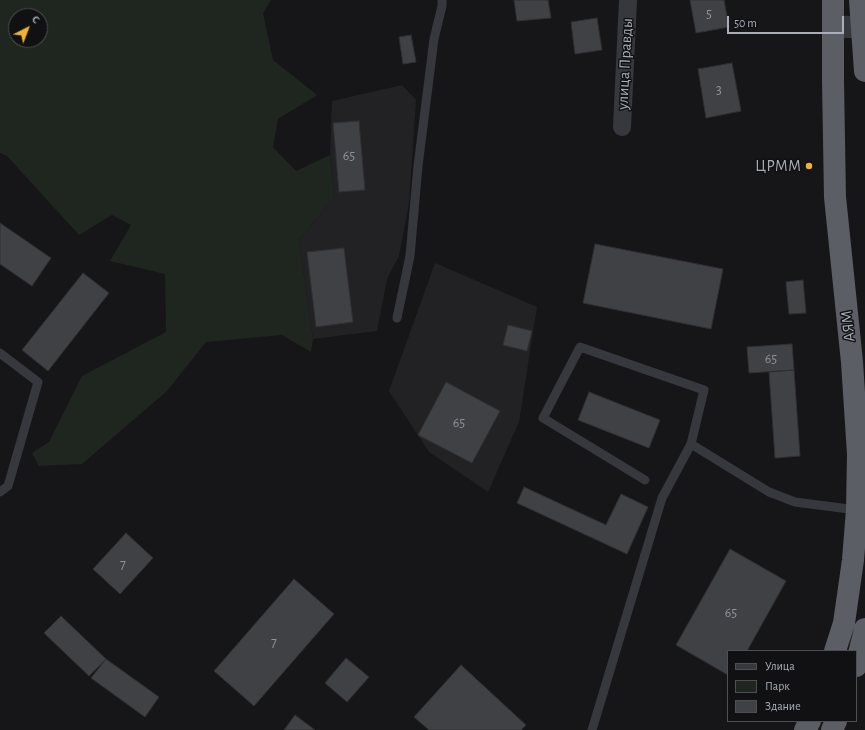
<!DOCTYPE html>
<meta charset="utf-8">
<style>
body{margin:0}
#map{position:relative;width:865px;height:730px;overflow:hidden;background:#161618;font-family:"Alegreya Sans",sans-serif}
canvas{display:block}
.legend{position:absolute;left:727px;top:650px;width:130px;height:72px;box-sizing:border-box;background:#111113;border:1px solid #4d4f55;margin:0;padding:5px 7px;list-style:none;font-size:12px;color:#a8adb8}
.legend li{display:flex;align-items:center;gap:8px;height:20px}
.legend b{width:20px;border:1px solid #4d4f55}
.north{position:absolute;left:8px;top:8px;width:40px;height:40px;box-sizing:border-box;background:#111113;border:1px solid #4d4f55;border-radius:50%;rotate:42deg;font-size:11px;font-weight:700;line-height:16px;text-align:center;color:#a8adb8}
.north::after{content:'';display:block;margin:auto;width:14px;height:18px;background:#f2b134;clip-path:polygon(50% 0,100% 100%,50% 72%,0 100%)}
.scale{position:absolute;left:727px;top:16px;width:117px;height:18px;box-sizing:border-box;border:2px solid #a8adb8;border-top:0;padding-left:5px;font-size:12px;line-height:14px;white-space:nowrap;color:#a8adb8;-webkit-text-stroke:3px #111113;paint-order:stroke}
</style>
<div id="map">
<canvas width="865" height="730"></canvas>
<ul class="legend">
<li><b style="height:5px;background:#37383d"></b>Улица</li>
<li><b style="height:11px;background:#1e261f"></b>Парк</li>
<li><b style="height:11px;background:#404145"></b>Здание</li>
</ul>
<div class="north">С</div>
<div class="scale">50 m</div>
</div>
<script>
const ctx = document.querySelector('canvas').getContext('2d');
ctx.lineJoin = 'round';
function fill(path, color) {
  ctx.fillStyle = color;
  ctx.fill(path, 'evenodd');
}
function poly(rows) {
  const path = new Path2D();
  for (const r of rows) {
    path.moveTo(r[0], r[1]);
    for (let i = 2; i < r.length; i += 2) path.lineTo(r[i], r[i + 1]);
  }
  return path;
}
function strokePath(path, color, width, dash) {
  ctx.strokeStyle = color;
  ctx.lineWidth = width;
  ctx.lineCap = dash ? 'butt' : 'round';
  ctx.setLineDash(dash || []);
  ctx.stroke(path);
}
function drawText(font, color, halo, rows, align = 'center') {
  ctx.font = font + ' "Alegreya Sans",sans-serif';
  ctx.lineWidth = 3;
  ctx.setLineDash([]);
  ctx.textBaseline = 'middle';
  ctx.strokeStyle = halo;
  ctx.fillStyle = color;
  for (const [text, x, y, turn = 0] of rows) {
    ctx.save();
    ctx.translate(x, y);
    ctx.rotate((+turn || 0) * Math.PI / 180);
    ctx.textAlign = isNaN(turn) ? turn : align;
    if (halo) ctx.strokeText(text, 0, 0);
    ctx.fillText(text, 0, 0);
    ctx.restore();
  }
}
const built = poly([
 [402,85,416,100,409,203,399,256,387,279,377,331,313,339,299,240,334,197,330,155,332,101],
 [435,263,537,307,519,422,488,492,429,452,389,391]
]);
const green = poly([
 [0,0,271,0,263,13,273,60,317,95,278,119,273,147,296,171,330,155,334,197,299,240,313,339,311,352,282,335,206,342,167,391,82,464,39,466,32,453,49,442,82,376,166,332,165,274,110,261,131,225,112,215,79,235,7,156,0,153],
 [16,16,40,16,40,40,16,40]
]);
const building = poly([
 [514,0,548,0,551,18,517,21,514,0],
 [690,0,724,0,729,27,696,33,690,0],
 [597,18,602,50,575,54,571,22,597,18],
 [411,35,416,62,403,64,399,37,411,35],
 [732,63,741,111,706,118,698,69,732,63],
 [359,121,365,190,339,192,333,123,359,121],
 [0,223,51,258,32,286,0,264,0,223],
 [595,244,723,269,711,329,583,303,595,244],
 [344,248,353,322,316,327,307,252,344,248],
 [83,273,109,293,48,371,22,350,83,273],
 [803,280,806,313,789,314,786,282,803,280],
 [508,325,532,331,527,351,503,345,508,325],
 [792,344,794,370,749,373,747,347,792,344],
 [794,370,800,456,775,458,769,372,794,370],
 [446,382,500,411,472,463,418,435,446,382],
 [589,392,660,420,649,448,578,420,589,392],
 [524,487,606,525,621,494,648,507,627,554,517,503,524,487],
 [126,533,153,558,120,594,93,569,126,533],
 [730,549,786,581,747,651,728,651,728,675,676,645,730,549],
 [294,579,334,614,254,706,214,671,294,579],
 [61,616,106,659,89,676,44,633,61,616],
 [346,658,369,677,347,702,325,683,346,658],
 [106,659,159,697,145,717,91,678,106,659],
 [461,665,526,725,521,730,429,730,414,717,461,665],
 [295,715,315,730,284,730,295,715]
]);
const service = poly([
 [397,318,410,256,418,166,434,39,442,6,442,0],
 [0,353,38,382,8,486,0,492],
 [691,444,769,492,795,502,857,510],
 [592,730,662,498,691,444,704,390,580,347,543,418,645,480]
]);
const minor = poly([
 [622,127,628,0]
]);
const tertiary = poly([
 [833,26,865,28]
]);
const trunk = poly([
 [833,0,833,81,835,197,852,362,858,454,857,510,853,560,844,623,835,651],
 [860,0,865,71],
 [856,666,865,629],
 [805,730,810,721],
 [832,730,836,721]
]);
const markers = [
 [809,166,4,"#f2b134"]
];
const numberNames = [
 ["5",709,14],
 ["3",719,90],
 ["65",349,156],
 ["65",771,359],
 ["65",459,423],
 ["7",123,564],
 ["65",731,613],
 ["7",274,642]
];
const streetNames = [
 ["улица Правды",625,64,-87],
 ["АЯМ",848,326,-96]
];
const poiNames = [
 ["ЦРММ",801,166]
];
fill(built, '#222225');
fill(green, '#1e261f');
fill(building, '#404145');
strokePath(building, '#303034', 1);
strokePath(service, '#37383d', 9);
strokePath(minor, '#37383d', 18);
strokePath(tertiary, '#37383d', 22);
strokePath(trunk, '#5b5e65', 22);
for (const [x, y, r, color] of markers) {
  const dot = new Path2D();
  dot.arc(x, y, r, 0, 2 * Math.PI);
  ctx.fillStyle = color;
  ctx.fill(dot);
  strokePath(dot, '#111113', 1.5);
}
drawText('14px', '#8e929b', null, numberNames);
drawText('16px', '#a8adb8', '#111113', streetNames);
drawText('16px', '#a8adb8', '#111113', poiNames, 'right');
</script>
